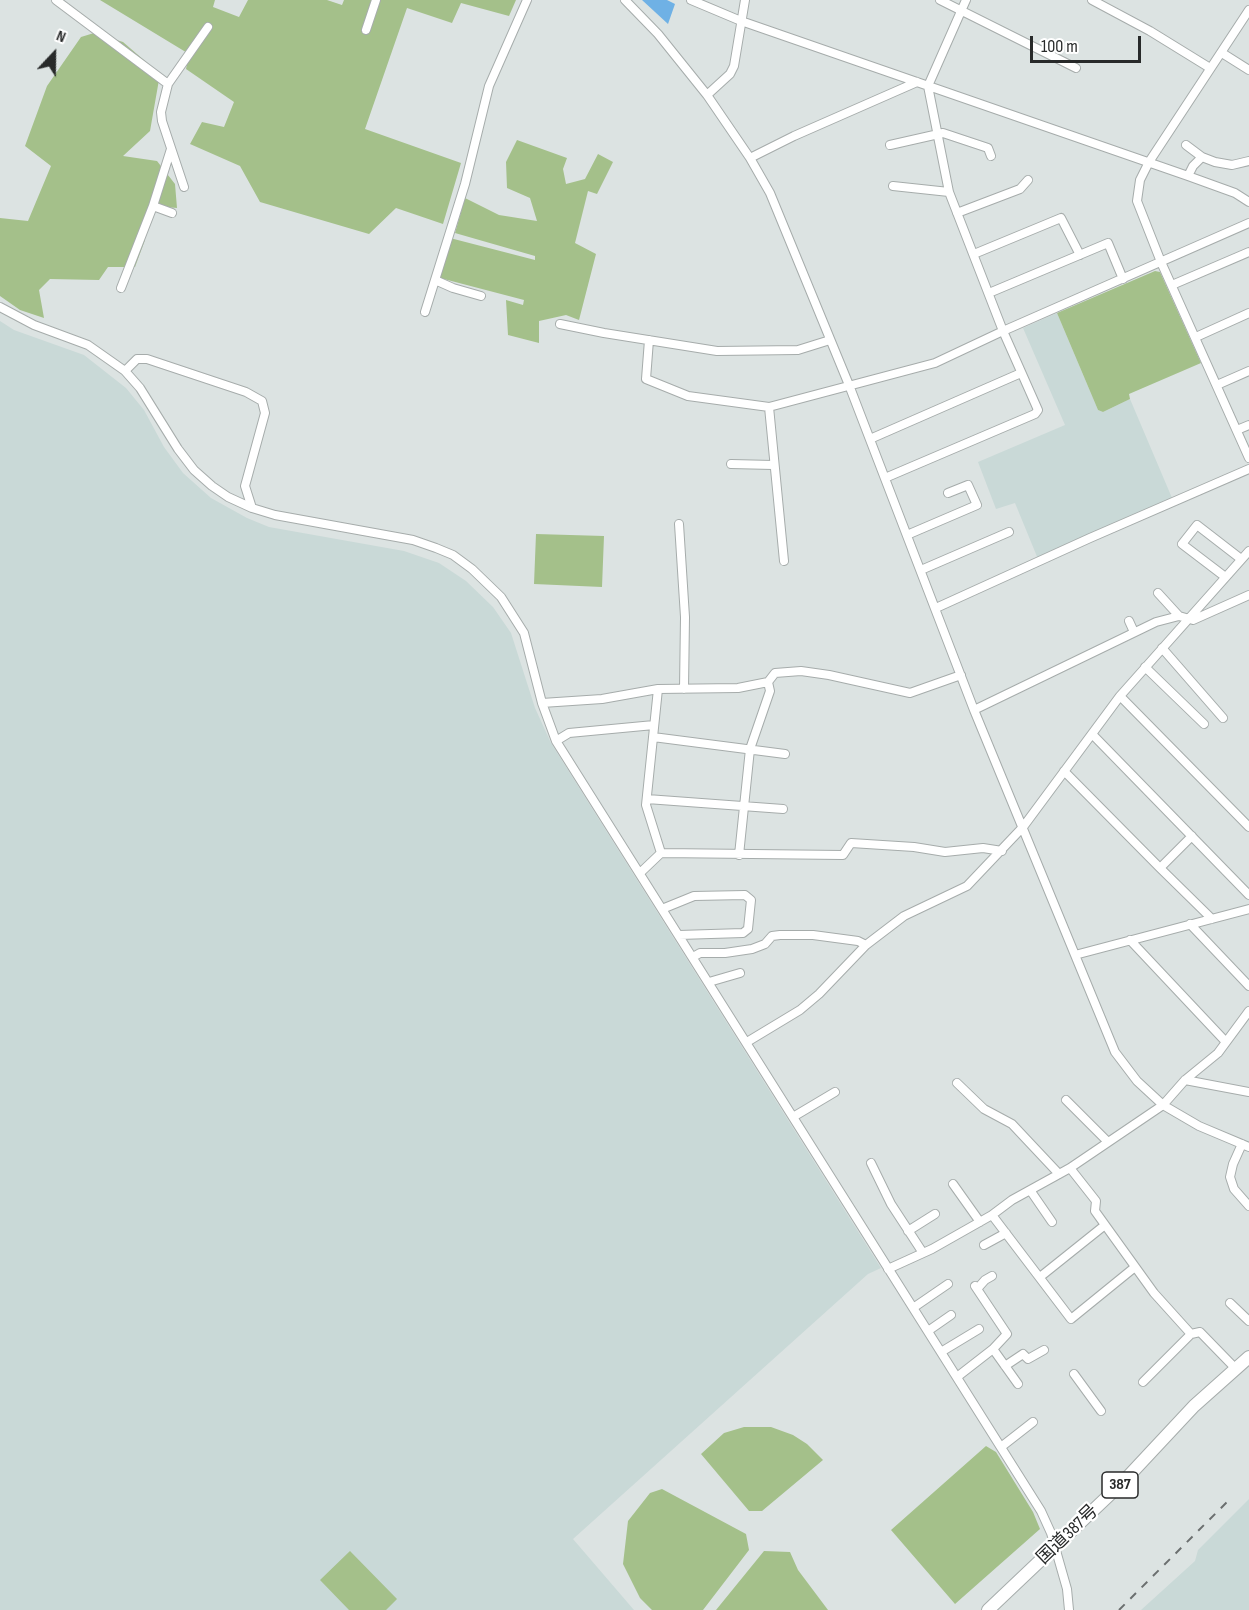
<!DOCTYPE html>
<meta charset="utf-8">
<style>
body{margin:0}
#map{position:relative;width:1249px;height:1610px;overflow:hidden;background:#dce3e2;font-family:"Sofia Sans Condensed",sans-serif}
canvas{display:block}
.north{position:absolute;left:24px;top:24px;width:60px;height:60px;-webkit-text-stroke:4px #fff;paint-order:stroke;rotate:22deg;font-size:16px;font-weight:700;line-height:24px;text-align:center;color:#282a2a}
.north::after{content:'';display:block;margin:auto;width:21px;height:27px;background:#282a2a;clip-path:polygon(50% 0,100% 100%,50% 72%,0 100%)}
.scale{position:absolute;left:1030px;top:36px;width:111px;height:27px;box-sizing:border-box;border:3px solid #282a2a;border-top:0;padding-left:8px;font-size:18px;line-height:21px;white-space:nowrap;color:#282a2a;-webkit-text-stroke:4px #fff;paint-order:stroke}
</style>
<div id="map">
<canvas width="1249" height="1610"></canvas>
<div class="north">N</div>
<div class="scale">100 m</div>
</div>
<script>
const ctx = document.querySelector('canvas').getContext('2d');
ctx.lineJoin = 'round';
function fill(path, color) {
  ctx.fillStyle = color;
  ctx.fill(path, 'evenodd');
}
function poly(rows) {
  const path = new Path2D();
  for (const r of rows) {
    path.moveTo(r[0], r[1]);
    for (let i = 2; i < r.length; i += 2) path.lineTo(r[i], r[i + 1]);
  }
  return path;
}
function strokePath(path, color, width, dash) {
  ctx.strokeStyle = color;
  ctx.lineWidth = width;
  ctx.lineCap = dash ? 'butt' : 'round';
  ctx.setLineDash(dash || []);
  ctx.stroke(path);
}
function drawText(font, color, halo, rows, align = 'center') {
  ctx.font = font + ' "Sofia Sans Condensed","Noto Sans JP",sans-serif';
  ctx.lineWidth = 4.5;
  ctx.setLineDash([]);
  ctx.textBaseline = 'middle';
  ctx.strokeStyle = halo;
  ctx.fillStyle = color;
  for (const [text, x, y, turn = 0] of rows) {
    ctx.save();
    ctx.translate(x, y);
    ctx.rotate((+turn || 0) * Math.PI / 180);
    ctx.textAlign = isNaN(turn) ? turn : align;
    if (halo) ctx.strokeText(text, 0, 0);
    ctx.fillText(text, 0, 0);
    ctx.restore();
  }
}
const built = poly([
 [1057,313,1098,410,1103,412,1130,399,1172,498,1038,559,1015,503,996,509,978,462,1065,425,1023,328],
 [0,321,14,330,84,355,126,388,144,410,164,447,183,473,211,498,247,518,269,527,404,551,439,563,466,581,493,607,511,633,535,708,551,743,881,1268,868,1274,573,1539,634,1610,0,1610],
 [1249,1499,1249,1610,1141,1610,1195,1561,1198,1550]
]);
const green = poly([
 [100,0,215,0,213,7,239,17,248,0,327,0,342,5,344,0,516,0,509,16,461,3,452,23,407,8,365,129,461,163,443,224,396,208,369,234,260,202,240,166,190,144,202,122,224,127,234,102,186,69,189,54],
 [94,33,123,42,160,74,150,131,123,156,157,161,175,184,177,208,154,206,146,214,145,240,135,267,108,267,99,280,50,279,39,290,44,318,20,310,0,296,0,218,28,221,51,166,25,146,47,86,81,37],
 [517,140,567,158,563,169,566,184,585,179,598,154,613,162,597,194,588,191,575,243,596,254,579,320,566,315,539,321,539,343,508,335,506,300,523,305,524,300,440,278,450,238,535,260,535,256,455,233,465,198,499,215,537,221,530,198,507,188,506,162],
 [1155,271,1160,272,1201,363,1129,394,1130,399,1103,412,1098,410,1057,313],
 [536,534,604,536,602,587,534,584],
 [744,1427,771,1427,793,1435,807,1444,823,1460,762,1511,749,1511,701,1454,724,1433],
 [986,1446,996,1452,1033,1512,1040,1529,955,1604,891,1530],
 [662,1489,746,1534,749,1550,703,1610,652,1610,640,1598,623,1564,628,1521,650,1493],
 [350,1551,397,1599,386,1610,349,1610,320,1580],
 [764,1551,790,1552,798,1570,828,1610,716,1610]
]);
const water = poly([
 [642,0,667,0,675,4,668,24]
]);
const minor = poly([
 [56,0,168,84,161,112,162,121,184,187],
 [625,0,658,34,707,95,750,158,770,193,849,385,974,710,1115,1052,1137,1081,1163,1105,1199,1126,1249,1147],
 [691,0,741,21,1188,176,1235,193,1249,202],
 [940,0,1076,68],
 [1092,0,1150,31,1210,68],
 [1249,10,1149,162,1140,180,1137,201,1161,262,1249,458],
 [366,30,376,0],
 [1222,53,1249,70],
 [168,84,208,27],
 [707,95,730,74,734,66,745,0],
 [890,145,943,133,988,148,991,156],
 [1186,145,1202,157],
 [750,158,794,136,917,82],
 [1188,176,1193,166,1202,157,1215,162,1232,165,1249,161],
 [893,186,949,192],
 [153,206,172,213],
 [957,213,1020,189,1028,180],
 [974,254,1061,218,1080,255],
 [435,280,453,288,481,296],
 [1172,285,1249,252],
 [121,288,153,206,171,149],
 [989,293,1108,243,1123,279],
 [0,307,34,325,88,345,125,371,140,388,178,449,194,470,212,486,228,497,252,508,275,515,413,540,436,548,453,555,472,569,501,597,524,633,542,703,556,741,1041,1511,1051,1533,1067,1589,1069,1610],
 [425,312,465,184,489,86,527,0],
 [560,324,604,333,717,351,798,350,830,340],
 [1196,337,1249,313],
 [649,340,646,379,688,396,769,407,935,363,1003,331,1249,223],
 [125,371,137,359,147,359,246,392,262,401,265,413,245,486,252,508],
 [1217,385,1249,371],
 [769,407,784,561],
 [1237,430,1249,425],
 [870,439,1021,373],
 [731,464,773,465],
 [885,478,1035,414,1038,410,1003,331,949,192,928,86,966,0],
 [679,524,685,617,684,689],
 [907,535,977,505,968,485,948,493],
 [921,570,1009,532],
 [1224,576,1182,544,1197,525,1241,559],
 [1158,593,1179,616],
 [936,608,1090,538,1249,469],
 [1129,621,1134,632],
 [1162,648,1223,718],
 [1145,667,1204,724],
 [658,689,646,805,661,853],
 [1120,696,1249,827],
 [542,703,602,699,658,689,738,688,768,682,775,673,801,671,829,675,910,693,961,675],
 [974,710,1156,622,1179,616,1193,620,1249,595],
 [1092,734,1249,895],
 [653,737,785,754],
 [556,741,569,733,654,725],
 [1064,771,1160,868,1212,919],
 [647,799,783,809],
 [739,855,750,749,770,691,768,682],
 [1160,868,1192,836],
 [640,873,661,853,843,855,851,843,914,847,945,852,983,848,1002,851],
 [662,909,694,896,745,895,751,900,748,929,743,933,679,935],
 [1190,924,1249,986],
 [1130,940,1226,1042],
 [1075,955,1249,909],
 [693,957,700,953,725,953,752,949,765,944,772,936,780,935,813,935,858,941,866,945],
 [709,982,740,973],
 [747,1042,800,1010,819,994,866,945,904,916,967,886,1023,827,1120,696,1249,551],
 [1185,1080,1249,1092],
 [957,1083,984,1109,1012,1124,1059,1174],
 [1066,1100,1108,1142],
 [793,1117,835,1092],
 [1242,1144,1233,1164,1230,1177,1234,1189,1249,1206],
 [871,1163,891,1204,923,1253],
 [1070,1168,1096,1201,1095,1211,1154,1293,1191,1334,1200,1332,1236,1369],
 [953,1184,980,1222],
 [1030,1190,1052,1222],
 [992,1215,1071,1319,1135,1267],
 [908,1231,935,1214],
 [984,1245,1006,1233],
 [888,1269,932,1249,992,1215,1012,1200,1070,1168,1163,1105,1185,1080,1218,1053,1249,1011],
 [1040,1277,1105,1225],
 [977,1289,985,1280,992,1276],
 [1230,1303,1249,1321],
 [913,1308,948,1284],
 [928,1331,951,1315],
 [993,1349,1018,1384],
 [941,1352,979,1329],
 [1005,1366,1023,1354,1028,1359,1044,1350],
 [1074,1374,1101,1411],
 [957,1377,993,1349,1007,1334,975,1286],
 [1143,1382,1191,1334],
 [1001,1447,1033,1422]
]);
const highway = poly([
 [988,1610,1123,1482,1194,1406,1249,1357]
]);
const rail = poly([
 [1119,1610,1230,1499]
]);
const shields = [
 [1120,1485,36]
];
const shieldNames = [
 ["387",1120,1485]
];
const streetNames = [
 ["国道387号",1068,1535,-44]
];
fill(built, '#c9d9d7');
fill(green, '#a4c08a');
fill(water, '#6fb1e5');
strokePath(minor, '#a6acab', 10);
strokePath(highway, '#a6acab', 14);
strokePath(minor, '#fff', 8);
strokePath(highway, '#fff', 12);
strokePath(rail, '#6b6f6f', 2, [8, 8]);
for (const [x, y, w] of shields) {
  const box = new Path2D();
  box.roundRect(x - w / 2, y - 13, w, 26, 4.5);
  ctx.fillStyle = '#fff';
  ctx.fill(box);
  strokePath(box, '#282a2a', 1.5);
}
drawText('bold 16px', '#282a2a', null, shieldNames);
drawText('18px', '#282a2a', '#fff', streetNames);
</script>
